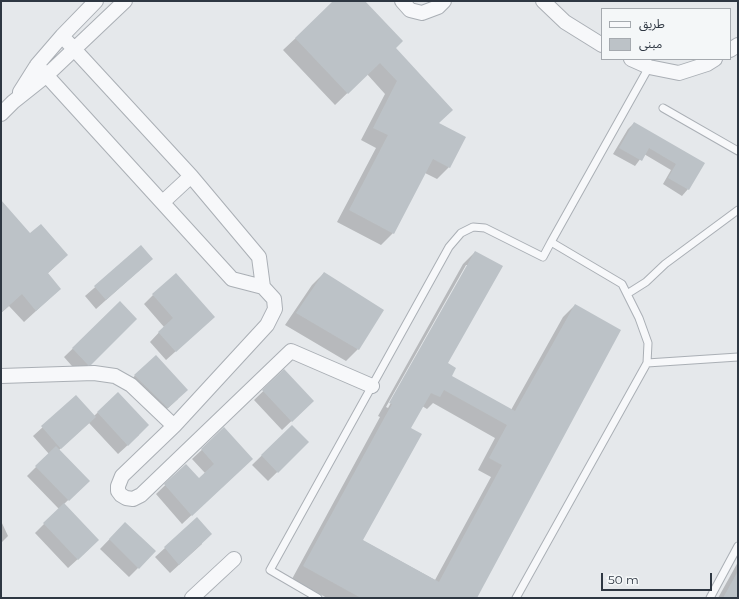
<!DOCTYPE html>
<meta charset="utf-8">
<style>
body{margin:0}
#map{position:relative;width:739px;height:599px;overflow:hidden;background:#e5e8eb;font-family:Montserrat,"Noto Sans Arabic",sans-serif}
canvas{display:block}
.frame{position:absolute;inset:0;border:2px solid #2e3742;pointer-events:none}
.legend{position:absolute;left:601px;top:8px;width:130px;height:52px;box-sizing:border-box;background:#f4f7f8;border:1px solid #a5aaaf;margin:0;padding:5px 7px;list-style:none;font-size:12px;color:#2e3742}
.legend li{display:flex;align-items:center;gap:8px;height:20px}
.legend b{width:20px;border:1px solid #a5aaaf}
.scale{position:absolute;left:601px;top:573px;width:111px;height:18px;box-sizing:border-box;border:2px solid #2e3742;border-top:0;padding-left:5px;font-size:12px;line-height:14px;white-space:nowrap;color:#2e3742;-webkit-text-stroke:3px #f4f7f8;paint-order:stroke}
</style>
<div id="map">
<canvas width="739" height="599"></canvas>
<div class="frame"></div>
<ul class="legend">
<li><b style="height:5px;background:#f7f8fa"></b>طريق</li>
<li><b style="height:11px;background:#bcc2c7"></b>مبنى</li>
</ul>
<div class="scale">50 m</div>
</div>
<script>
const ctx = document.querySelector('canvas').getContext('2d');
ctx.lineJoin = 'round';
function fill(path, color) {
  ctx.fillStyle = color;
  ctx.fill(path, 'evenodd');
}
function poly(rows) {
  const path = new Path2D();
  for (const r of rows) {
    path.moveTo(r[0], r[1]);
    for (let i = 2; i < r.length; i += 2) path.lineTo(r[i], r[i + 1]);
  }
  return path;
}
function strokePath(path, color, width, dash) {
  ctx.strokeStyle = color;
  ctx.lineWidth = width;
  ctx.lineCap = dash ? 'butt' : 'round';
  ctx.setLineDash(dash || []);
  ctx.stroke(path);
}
const shadow = poly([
 [335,1,363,1,395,48,438,124,449,167,437,179,425,173,393,233,381,245,337,222,376,148,361,140,385,94,367,74,335,105,283,50],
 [634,123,684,152,688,189,682,196,663,184,671,170,644,154,635,166,613,154,628,129],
 [1,201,30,235,67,255,47,274,60,289,24,322,9,306,1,313],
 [141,247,152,259,96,309,85,296],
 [475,252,447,363,450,376,511,410,563,317,575,305,476,598,327,598,292,579,380,417,378,416,463,264],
 [466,265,468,265,388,408,386,407],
 [433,403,495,438,478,470,491,477,435,580,362,540,409,428,422,406,427,409],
 [324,273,358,349,346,361,285,325,312,285],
 [153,295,214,317,166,360,150,342,164,327,144,304],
 [120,303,136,319,79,374,64,357],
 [156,356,178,399,158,417,125,385],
 [284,371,303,410,282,430,254,400],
 [118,393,139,435,118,454,89,423,59,450,88,481,64,504,89,549,68,568,35,533,59,509,27,476,49,454,33,436,76,397,94,416],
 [292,426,308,442,268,481,252,465],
 [224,429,242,468,182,524,156,494,186,465,199,479,205,473,192,459],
 [197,519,202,544,170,573,155,557],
 [1,521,8,536,1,543],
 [125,523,155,551,129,577,100,549],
 [738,562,738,598,718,598]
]);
const building = poly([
 [333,1,365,1,403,41,396,48,453,110,439,123,466,137,450,168,433,159,394,234,349,210,388,135,373,128,397,81,380,63,348,94,295,38],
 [634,122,705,163,689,190,668,178,676,164,649,148,642,161,619,148],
 [1,200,30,233,41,224,68,255,48,273,61,289,36,311,22,294,1,313],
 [141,245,153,259,106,300,94,286],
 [475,251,503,266,448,363,456,368,452,376,515,411,575,304,621,330,477,598,361,598,303,566,392,404,389,403],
 [444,390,507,425,489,458,502,465,439,582,363,540,422,434,411,428,431,393,440,397],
 [324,272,384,310,359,350,296,313],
 [176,273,215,317,176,352,158,332,173,318,152,294],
 [120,301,137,319,91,365,88,365,72,348],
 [156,355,188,390,168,408,134,375],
 [284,369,314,401,292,422,262,390],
 [118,392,149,425,128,446,97,412],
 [76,395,96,417,61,449,41,426],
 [292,425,309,442,278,473,261,455],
 [224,427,253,459,192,516,164,484,186,464,199,478,214,464,201,449],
 [56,446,90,481,69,501,35,466],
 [64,503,99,540,78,560,43,523],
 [197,517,212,534,179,565,164,547],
 [125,522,156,551,139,569,109,539],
 [738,571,738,598,723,598]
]);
const lane = poly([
 [663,108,738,151],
 [627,294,646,282,665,264,738,210],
 [647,363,738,357],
 [318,598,270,570,449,247,461,233,473,227,485,228,543,257,551,242],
 [516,598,647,363,648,343,639,318,622,284,551,242,649,67],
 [710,598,738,546]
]);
const street = poly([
 [402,1,410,10,422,13,438,7,444,1],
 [543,1,565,22,602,45],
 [62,36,191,176,259,257,263,287],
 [730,50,738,45],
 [631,59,649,67,679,73,707,64,715,59],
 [20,92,37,65,62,36,96,1],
 [1,114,13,102,47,75,125,1],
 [163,202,191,176],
 [1,376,94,373,115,376,131,385,174,426,267,325,275,309,274,299,263,287,232,279,37,65],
 [174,426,122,476,118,486,118,491,121,495,126,498,133,499,141,495,291,351,372,386],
 [192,598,234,559]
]);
fill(shadow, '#0003');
fill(building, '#bcc2c7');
strokePath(lane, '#aaafb5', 9);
strokePath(street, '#aaafb5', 16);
strokePath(lane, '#f7f8fa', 7);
strokePath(street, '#f7f8fa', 14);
</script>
